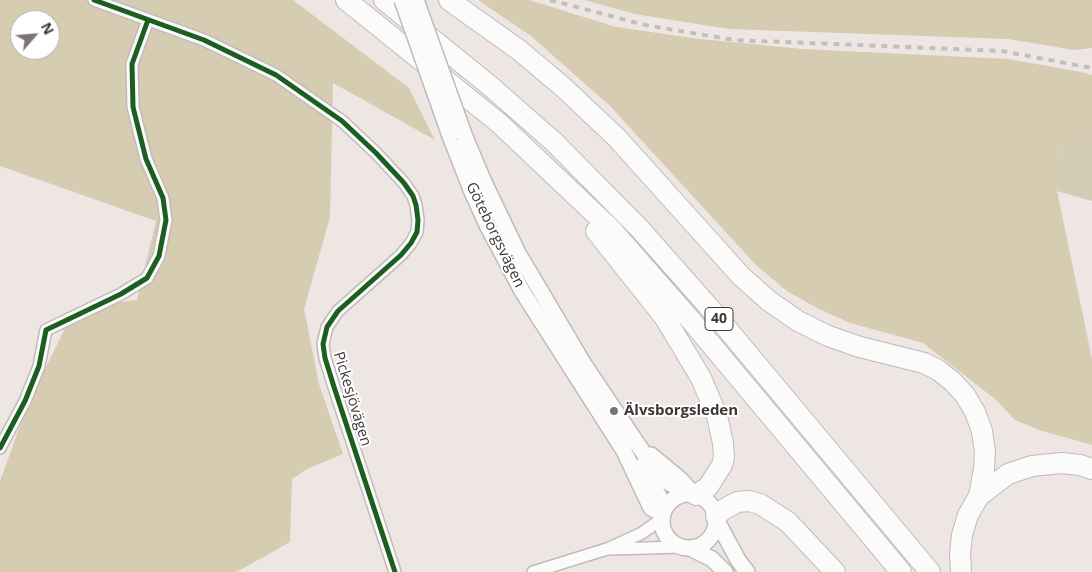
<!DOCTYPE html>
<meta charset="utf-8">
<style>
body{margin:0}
#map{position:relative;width:1092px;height:572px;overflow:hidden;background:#ede6e3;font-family:"Open Sans",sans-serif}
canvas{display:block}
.north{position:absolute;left:10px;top:10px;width:50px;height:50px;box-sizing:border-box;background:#fff;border:1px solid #b1afae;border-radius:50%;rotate:63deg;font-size:14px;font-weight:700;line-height:20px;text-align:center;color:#3c3735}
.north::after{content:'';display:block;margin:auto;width:18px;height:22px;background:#7a7472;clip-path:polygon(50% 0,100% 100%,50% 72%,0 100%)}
</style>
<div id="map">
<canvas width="1092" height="572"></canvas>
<div class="north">N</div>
</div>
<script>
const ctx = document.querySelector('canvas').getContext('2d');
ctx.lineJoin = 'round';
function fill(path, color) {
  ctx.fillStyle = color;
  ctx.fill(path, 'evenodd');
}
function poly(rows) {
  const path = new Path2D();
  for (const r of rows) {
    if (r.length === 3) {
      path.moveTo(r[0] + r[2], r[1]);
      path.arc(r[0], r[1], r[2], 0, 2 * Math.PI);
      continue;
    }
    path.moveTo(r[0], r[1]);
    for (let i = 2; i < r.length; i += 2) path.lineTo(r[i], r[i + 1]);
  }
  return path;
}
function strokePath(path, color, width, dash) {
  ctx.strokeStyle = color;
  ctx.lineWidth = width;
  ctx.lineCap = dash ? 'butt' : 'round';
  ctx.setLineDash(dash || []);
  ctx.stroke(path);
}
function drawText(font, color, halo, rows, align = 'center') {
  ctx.font = font + ' "Open Sans",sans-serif';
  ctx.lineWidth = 4;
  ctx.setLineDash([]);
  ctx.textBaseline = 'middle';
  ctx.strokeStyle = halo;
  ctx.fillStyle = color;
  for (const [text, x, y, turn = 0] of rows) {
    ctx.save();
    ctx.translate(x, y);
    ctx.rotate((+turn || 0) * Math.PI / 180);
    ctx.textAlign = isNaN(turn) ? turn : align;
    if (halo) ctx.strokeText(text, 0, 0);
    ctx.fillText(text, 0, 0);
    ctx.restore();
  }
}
const green = poly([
 [1066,133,1092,140,1092,201,1057,191]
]);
const forest = poly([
 [0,0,293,0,409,88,435,140,333,83,330,217,304,309,319,384,343,454,307,469,292,479,290,542,242,569,235,572,0,572,0,481,28,404,75,308,137,300,156,221,0,166],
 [20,20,50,20,50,50,20,50],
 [478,0,529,0,616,27,700,39,803,49,1008,59,1081,72,1092,75,1092,140,1066,134,1057,191,1092,359,1092,445,1039,430,1015,420,995,399,923,343,850,323,817,308,787,291,756,265,610,106,531,36],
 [584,0,1092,0,1092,48,1074,50,1008,39,729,29,635,14]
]);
const street = poly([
 [94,0,204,40,276,75,342,121,376,153,404,183,413,196,416,205,418,220,417,232,411,243,401,255,338,311,327,327,323,344,325,358,334,387,395,572],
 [0,448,25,401,39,366,46,330,121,294,147,278,159,256,166,220,163,198,146,159,133,107,132,64,148,20],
 [611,549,680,547],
 [533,572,607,549,642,533,663,518]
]);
const secondary = poly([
 [450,136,472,192,487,225,522,291,624,451,651,508,663,514],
 [465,137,483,180,518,253,585,366,657,473,669,483,692,493],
 [651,455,681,480,688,488],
 [639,467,648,476,659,496,663,514],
 [689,521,27],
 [716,519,738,560,747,572],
 [690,548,712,559,725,572]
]);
const highway = poly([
 [346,0,499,123,612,230,689,318,901,572],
 [384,0,489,85,554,142,640,229,708,306,930,572],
 [449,0,519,50,563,87,617,138,741,276,769,301,798,321,828,336,860,347,924,363,938,370,952,381,965,395,975,412,982,431,985,452,984,469,979,496,968,515,962,535,960,554,961,572],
 [596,231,665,318,701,378,717,416,723,443,724,457,722,465,708,487,696,495],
 [979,496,1008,474,1032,466,1062,463,1080,465,1092,469],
 [716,516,723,510,737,502,749,501,760,504,788,522,835,572]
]);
const rail = poly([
 [550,0,645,25,734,40,1002,51,1092,68]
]);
const secondaryBridge = poly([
 [402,0,450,136],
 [416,0,465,137]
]);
const cycleway = poly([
 [94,0,204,40,276,75,342,121,376,153,404,183,413,196,416,205,418,220,417,232,411,243,401,255,338,311,327,327,323,344,325,358,334,387,395,572],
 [0,448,25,401,39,366,46,330,121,294,147,278,159,256,166,220,163,198,146,159,133,107,132,64,148,20]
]);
const markers = [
 [614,411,5,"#7a7472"]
];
const shields = [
 [719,319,28]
];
const shieldNames = [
 ["40",719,319]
];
const streetNames = [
 ["Göteborgsvägen",495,235,64],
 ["Pickesjövägen",352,399,73]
];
const poiNames = [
 ["Älvsborgsleden",624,411]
];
fill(green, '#d4cbb5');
fill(forest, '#d6ccb2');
strokePath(street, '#c0bbb9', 14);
strokePath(secondary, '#c0bbb9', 18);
strokePath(highway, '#c0bbb9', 22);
strokePath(street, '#fcfbfb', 11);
strokePath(secondary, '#fcfbfb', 15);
strokePath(highway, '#fcfbfb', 20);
strokePath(rail, '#c2c0be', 4, [6, 6]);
strokePath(secondaryBridge, '#c0bbb9', 18, []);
strokePath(secondaryBridge, '#fcfbfb', 15);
strokePath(cycleway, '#1b5e20', 5);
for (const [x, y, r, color] of markers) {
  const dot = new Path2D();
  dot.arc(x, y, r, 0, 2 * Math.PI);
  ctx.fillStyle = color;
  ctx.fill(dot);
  strokePath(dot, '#fff', 2);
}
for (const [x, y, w] of shields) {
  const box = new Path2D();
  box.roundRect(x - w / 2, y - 11.5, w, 23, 4);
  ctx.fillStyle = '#fff';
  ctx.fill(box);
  strokePath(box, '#3c3735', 1);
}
drawText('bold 14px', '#3c3735', null, shieldNames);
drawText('15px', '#3c3735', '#fff', streetNames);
drawText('bold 15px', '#3c3735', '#fff', poiNames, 'left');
</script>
